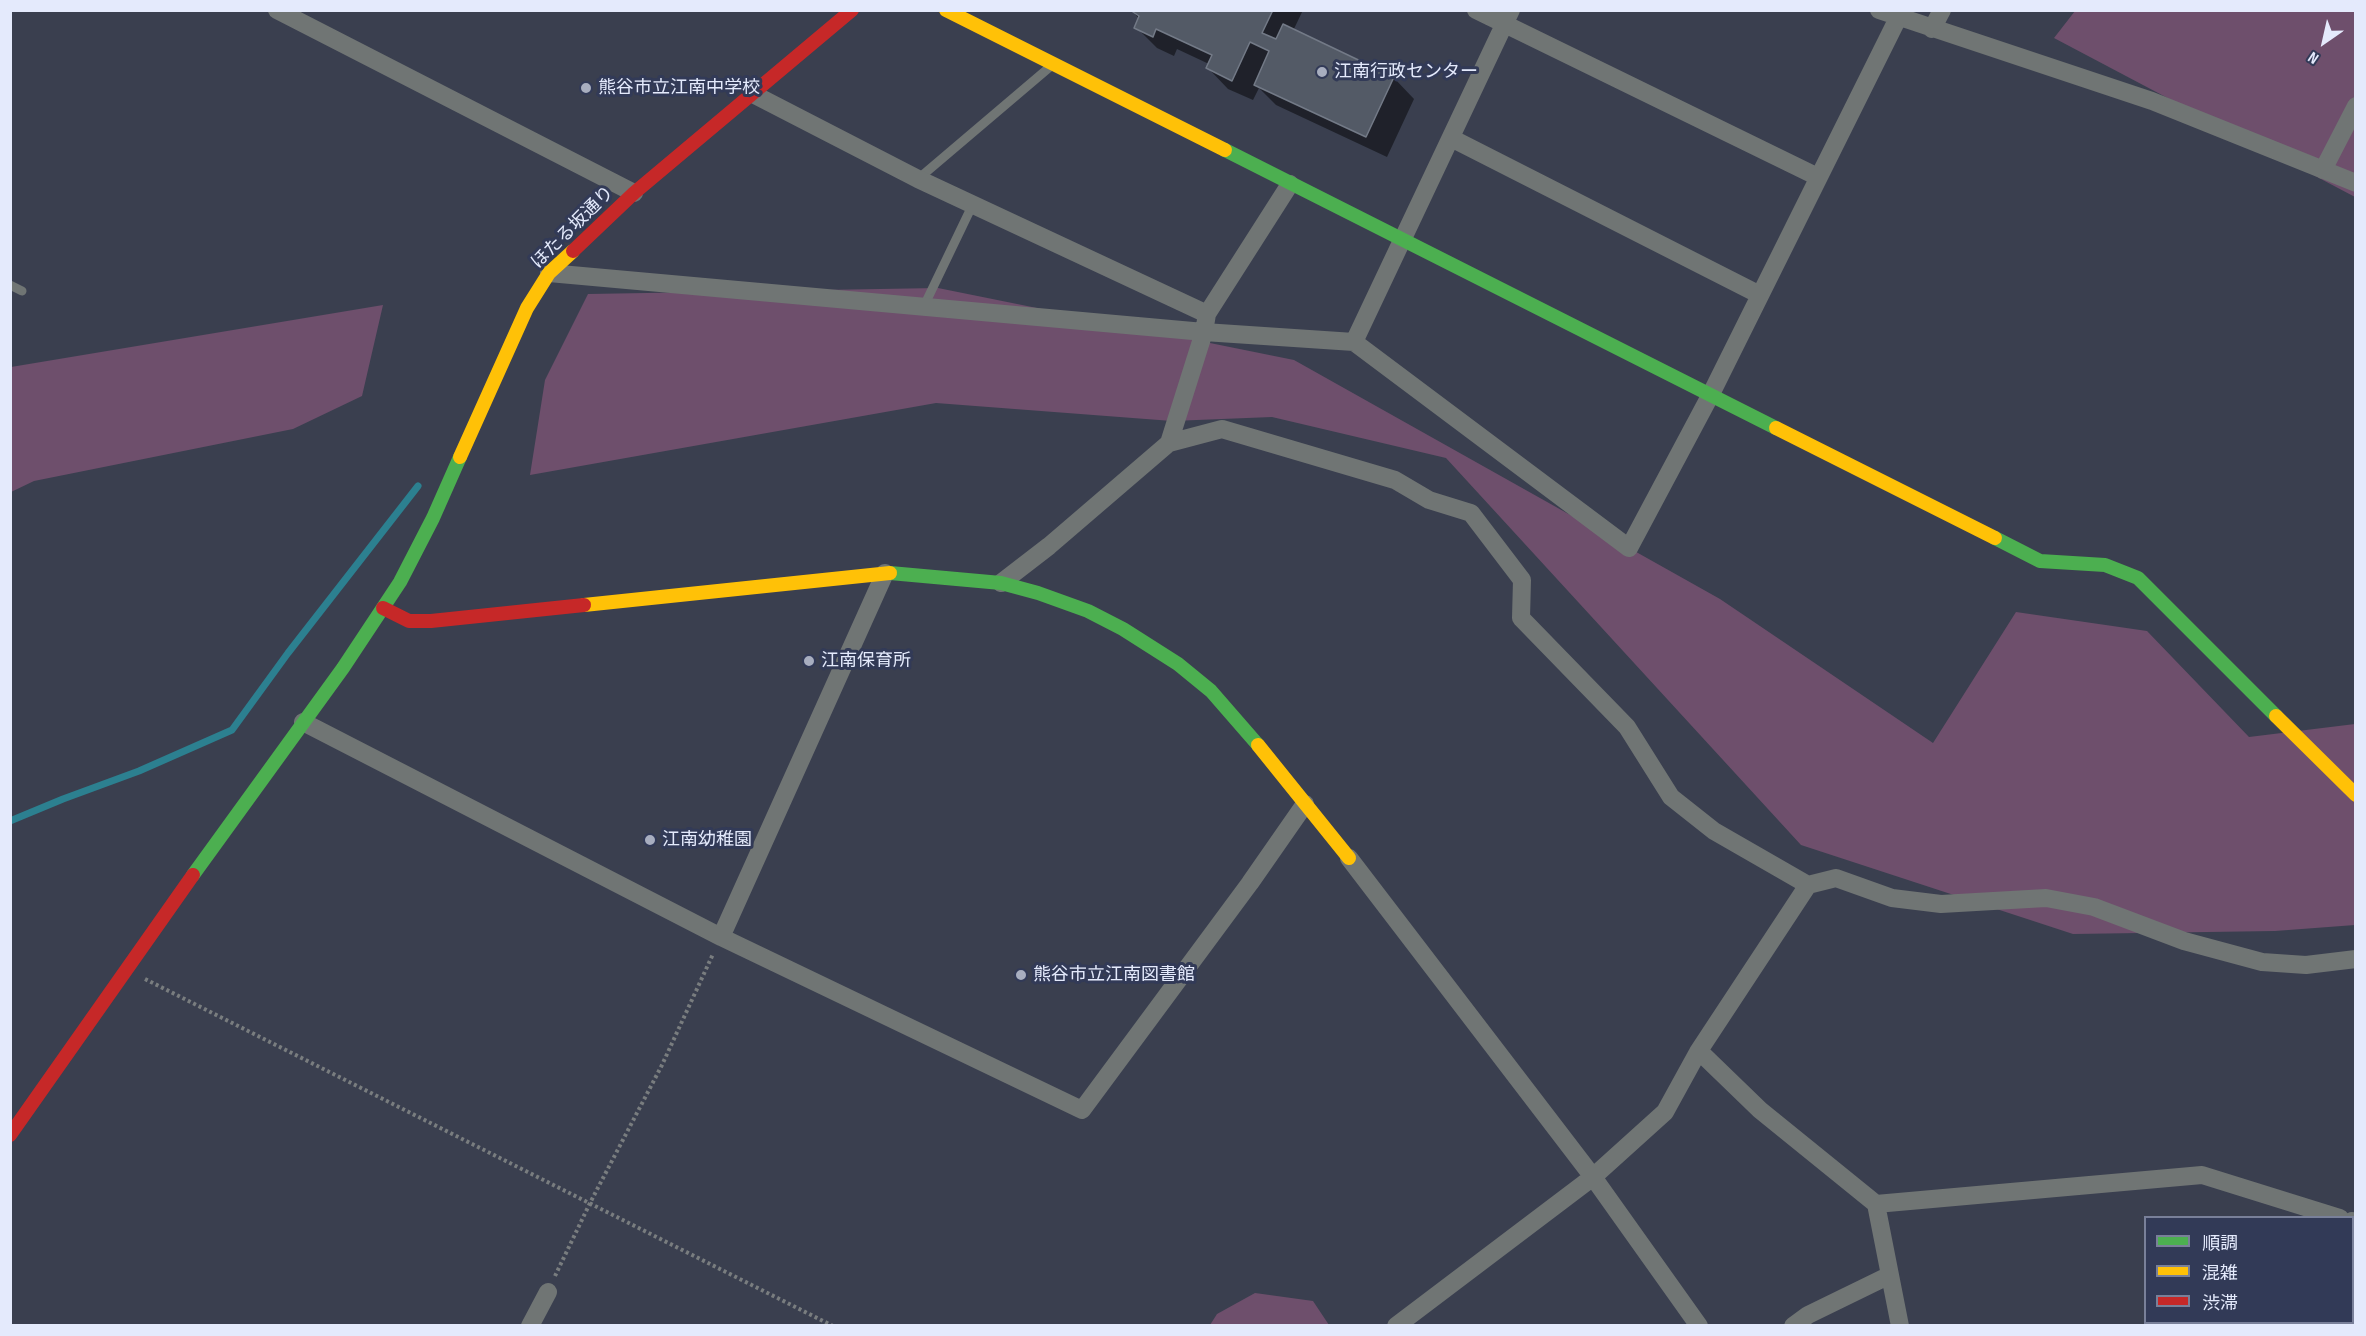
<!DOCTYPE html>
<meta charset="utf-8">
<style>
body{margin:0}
#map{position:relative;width:2366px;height:1336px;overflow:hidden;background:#3a3f4f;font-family:"Sofia Sans Condensed","Noto Sans JP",sans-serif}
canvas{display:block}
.frame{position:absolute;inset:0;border:12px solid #e4eafc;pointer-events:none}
.legend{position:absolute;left:2144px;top:1216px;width:210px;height:108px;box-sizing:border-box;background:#323a57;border:2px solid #798099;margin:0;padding:8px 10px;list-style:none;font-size:18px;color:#e4eafc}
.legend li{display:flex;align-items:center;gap:12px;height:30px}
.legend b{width:30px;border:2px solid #798099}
.north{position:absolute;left:2294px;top:12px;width:60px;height:60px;-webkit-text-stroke:4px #323a57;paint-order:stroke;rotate:214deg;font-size:16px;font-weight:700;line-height:24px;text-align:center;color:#e4eafc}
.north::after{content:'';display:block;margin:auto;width:21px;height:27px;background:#e4eafc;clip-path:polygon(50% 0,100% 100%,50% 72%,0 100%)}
</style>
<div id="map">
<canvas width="2366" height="1336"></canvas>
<div class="frame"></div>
<ul class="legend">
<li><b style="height:8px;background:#4caf50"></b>順調</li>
<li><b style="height:8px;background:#ffc107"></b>混雑</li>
<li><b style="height:8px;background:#c62828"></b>渋滞</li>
</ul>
<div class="north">N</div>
</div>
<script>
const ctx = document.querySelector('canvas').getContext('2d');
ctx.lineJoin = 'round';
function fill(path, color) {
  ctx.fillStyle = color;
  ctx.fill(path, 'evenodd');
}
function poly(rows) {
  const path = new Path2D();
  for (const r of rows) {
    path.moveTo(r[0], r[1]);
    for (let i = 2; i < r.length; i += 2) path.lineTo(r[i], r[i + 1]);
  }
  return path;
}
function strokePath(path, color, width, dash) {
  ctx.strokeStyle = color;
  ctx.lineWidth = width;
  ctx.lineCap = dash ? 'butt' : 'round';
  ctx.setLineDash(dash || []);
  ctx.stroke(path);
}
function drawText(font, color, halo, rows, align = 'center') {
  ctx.font = font + ' "Sofia Sans Condensed","Noto Sans JP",sans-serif';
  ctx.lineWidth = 6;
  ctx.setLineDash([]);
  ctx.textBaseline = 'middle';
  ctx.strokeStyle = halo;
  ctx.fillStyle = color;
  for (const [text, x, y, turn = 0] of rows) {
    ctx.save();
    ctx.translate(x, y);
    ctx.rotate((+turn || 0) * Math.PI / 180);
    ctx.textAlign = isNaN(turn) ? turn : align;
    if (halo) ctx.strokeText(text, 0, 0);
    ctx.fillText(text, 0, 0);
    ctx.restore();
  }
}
const green = poly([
 [2075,11,2355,11,2355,197,2054,38],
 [938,288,1294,360,1720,599,1933,743,2016,612,2147,631,2249,737,2355,724,2355,925,2275,931,2073,934,1801,845,1446,458,1272,417,1172,421,936,403,530,475,545,380,588,294],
 [383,305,362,396,293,429,34,481,11,492,11,367],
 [1255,1293,1313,1301,1329,1325,1210,1325,1217,1314]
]);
const shadow = poly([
 [1132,10,1303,10,1293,31,1394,78,1414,99,1387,157,1276,105,1259,88,1253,100,1228,89,1208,68,1209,64,1177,49,1174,56,1157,48,1136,27,1139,19]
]);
const stream = poly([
 [10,821,63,799,139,771,232,730,288,653,418,486]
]);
const building = poly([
 [1130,10,1273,10,1262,33,1276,39,1283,24,1394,77,1366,137,1254,85,1269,51,1250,42,1232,81,1206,68,1212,55,1156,29,1153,37,1134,28,1139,16,1130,10]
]);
const path = poly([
 [145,979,833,1326],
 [555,1276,590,1203,662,1065,713,954]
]);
const lane = poly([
 [918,179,1051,66],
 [10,285,22,291],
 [924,306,973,204]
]);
const street = poly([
 [277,10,634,193],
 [1476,10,1818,177],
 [1511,10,1354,342,1629,548,1710,396,1898,18],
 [1879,10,2152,101,2356,183],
 [1932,29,1942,10],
 [753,94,918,179,1207,314],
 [1451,138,1760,295],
 [2323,170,2356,106],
 [549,273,1204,332,1354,342],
 [1169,443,1204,332,1207,314,1290,184],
 [1001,583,1049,546,1169,443,1222,429,1395,480,1429,500,1471,513,1522,580,1521,618,1627,727,1671,797,1714,831,1808,885],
 [303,722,721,937,1082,1110,1250,883,1305,804],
 [1349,858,1593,1177,1699,1326],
 [721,937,885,573],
 [1698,1052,1699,1051,1760,1110,1876,1204,2202,1175,2340,1218],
 [1876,1204,1900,1326],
 [2352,1221,2356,1222],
 [530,1326,548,1292],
 [1396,1326,1593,1177,1665,1112,1698,1052,1808,885,1836,878,1892,898,1941,904,2046,898,2094,907,2184,941,2262,962,2306,965,2356,959],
 [1793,1326,1808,1315,1890,1275]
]);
const fast = poly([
 [1225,150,1776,428],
 [1995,538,2040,561,2105,565,2138,578,2276,716],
 [890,573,1001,583,1038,593,1088,611,1123,629,1178,664,1211,691,1258,745],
 [193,875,343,668,400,582,433,518,460,457]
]);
const slow = poly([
 [946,10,1225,150],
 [1776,428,1995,538],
 [460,457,527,308,549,273,573,251],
 [584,605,890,573],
 [2276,716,2356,795],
 [1258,745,1349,858]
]);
const jam = poly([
 [573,251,634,193,852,10],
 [383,608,409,621,431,621,584,605],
 [10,1135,193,875]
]);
const markers = [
 [1322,72,6,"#a8aebf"],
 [586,88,6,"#a8aebf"],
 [809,661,6,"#a8aebf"],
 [650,840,6,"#a8aebf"],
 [1021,975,6,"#a8aebf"]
];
const poiNames = [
 ["江南行政センター",1334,72],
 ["熊谷市立江南中学校",598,88],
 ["江南保育所",821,661],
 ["江南幼稚園",662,840],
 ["熊谷市立江南図書館",1033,975]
];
const streetNames = [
 ["ほたる坂通り",573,228,-45]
];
fill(green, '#6e4f6c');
fill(shadow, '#0007');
strokePath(stream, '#2c8090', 7);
fill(building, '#535a66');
strokePath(building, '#737a87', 1.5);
strokePath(path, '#797d7f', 4, [3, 3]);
strokePath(lane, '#707574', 9);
strokePath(street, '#707574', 18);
strokePath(fast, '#4caf50', 14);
strokePath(slow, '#ffc107', 14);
strokePath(jam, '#c62828', 14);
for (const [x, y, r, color] of markers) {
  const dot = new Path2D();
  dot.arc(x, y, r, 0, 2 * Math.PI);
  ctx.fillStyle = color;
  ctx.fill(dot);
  strokePath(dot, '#323a57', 2);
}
drawText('18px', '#e4eafc', '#323a57', poiNames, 'left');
drawText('18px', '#e4eafc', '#323a57', streetNames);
</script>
